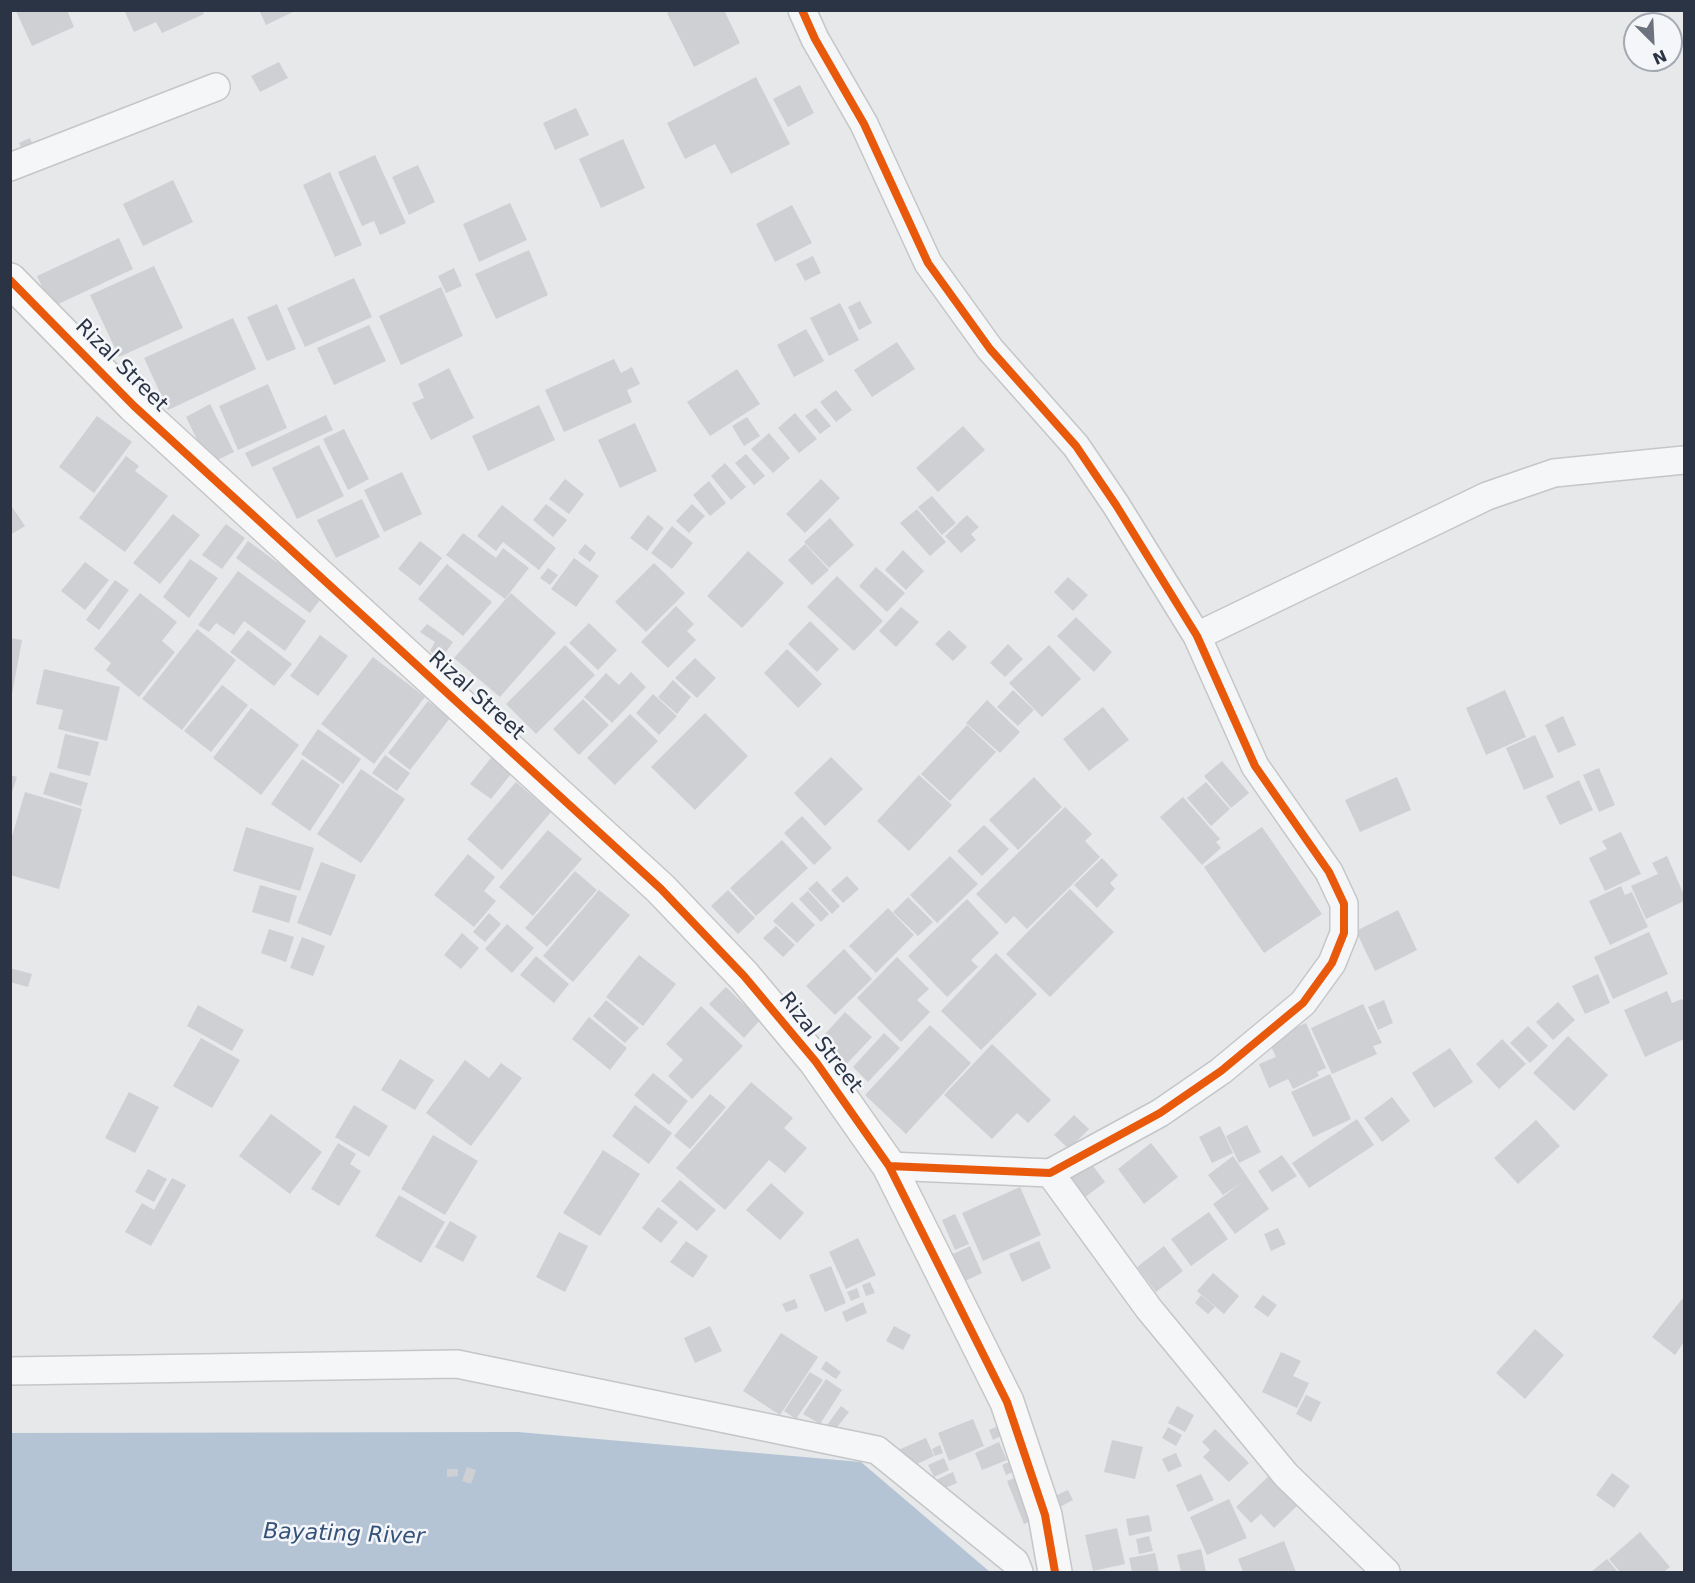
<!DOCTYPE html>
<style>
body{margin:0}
#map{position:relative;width:1695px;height:1583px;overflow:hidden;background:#e6e8ea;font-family:"DejaVu Sans",sans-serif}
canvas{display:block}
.frame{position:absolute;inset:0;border:12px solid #2b3445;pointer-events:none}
.north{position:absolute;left:1623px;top:12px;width:60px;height:60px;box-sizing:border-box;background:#f4f6f9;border:2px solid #a4a8b1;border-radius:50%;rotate:156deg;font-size:16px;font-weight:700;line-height:24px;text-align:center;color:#2b3445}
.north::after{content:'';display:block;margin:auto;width:21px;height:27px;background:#6c737f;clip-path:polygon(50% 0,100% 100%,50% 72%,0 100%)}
</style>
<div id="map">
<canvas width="1695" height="1583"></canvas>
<div class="frame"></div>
<div class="north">N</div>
</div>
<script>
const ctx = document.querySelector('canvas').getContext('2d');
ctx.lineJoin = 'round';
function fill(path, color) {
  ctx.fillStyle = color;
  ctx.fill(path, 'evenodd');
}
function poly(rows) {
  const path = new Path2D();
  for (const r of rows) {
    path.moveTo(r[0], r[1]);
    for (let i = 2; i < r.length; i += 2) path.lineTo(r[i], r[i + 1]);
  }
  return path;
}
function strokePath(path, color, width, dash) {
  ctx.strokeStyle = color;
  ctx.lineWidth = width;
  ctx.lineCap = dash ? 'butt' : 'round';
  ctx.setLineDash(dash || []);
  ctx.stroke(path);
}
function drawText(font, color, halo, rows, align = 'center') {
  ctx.font = font + ' "DejaVu Sans",sans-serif';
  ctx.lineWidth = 5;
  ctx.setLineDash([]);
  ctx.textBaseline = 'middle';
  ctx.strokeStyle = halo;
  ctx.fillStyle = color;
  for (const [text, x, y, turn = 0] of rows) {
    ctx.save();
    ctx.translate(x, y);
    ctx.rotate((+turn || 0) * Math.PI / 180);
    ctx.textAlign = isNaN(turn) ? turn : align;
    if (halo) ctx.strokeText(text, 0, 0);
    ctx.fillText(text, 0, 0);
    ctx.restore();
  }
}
const water = poly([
 [518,1432,861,1462,990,1572,11,1572,10,1433]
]);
const building = poly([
 [67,10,74,27,32,46,16,11],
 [124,10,202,10,204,14,162,33,156,22,134,32],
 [259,10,297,10,266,25],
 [672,10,724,10,740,43,694,67,667,13],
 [279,62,288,78,260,92,251,76],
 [756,77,790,144,731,174,715,144,685,159,667,123],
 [800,85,814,113,788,127,773,99],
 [576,108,589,135,555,150,543,123],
 [30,138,35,150,25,155,19,143],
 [623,139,645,188,601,208,579,159],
 [375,155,406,223,380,235,374,221,362,226,338,172],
 [418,165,435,202,409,215,392,177],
 [330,172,362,245,335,257,303,185],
 [173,180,193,222,143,246,123,204],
 [510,203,527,240,479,262,463,224],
 [792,205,812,243,775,262,756,224],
 [119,238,133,269,52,307,37,276],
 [529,250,548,295,496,319,475,274],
 [813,256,821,273,805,281,796,264],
 [154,266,183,328,119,357,90,295],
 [454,268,462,286,446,293,438,276],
 [354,278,372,317,305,347,287,308],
 [441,287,463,336,401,365,379,316],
 [860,301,872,323,859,330,848,307],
 [840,303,859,340,829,356,810,318],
 [277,304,296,349,267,361,247,317],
 [233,318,256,369,168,410,144,358],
 [369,325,386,361,334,385,317,348],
 [806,329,824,361,794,377,777,345],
 [897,342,915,369,872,397,854,370],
 [614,359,621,373,632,367,640,384,627,390,632,402,564,432,545,390],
 [449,368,474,418,431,440,412,403,424,398,418,384],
 [737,369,760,404,710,436,687,402],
 [268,384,287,428,238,450,219,406],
 [836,390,852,410,836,422,820,402],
 [210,404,234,452,209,464,186,417],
 [539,405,555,440,488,471,472,436],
 [816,408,831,426,820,434,805,416],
 [795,413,817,439,799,453,778,428],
 [326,415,333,430,252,467,245,453],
 [97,416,132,442,94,493,59,467],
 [747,417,760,436,744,446,732,426],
 [635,423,657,471,620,488,598,440],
 [963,426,985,450,938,492,916,468],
 [344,429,369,479,348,490,323,439],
 [769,433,790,458,773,473,751,449],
 [319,445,344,496,297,519,272,468],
 [746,454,765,476,754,485,735,463],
 [126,456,139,466,135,471,168,496,125,552,79,518],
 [725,463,746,487,731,500,711,476],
 [402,472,422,514,384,532,364,490],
 [565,479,584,494,569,514,549,499],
 [821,479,840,498,805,533,786,514],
 [709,481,726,503,710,516,693,495],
 [932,496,956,523,942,535,918,507],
 [362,499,380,537,336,558,317,520],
 [10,504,25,526,10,535],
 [546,504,567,520,553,537,533,520],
 [692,504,705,516,689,533,676,521],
 [502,505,556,548,539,570,503,542,496,551,477,536],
 [917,509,946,542,930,556,900,523],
 [173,514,200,535,160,584,133,563],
 [648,515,664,528,647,551,630,538],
 [967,515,979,527,971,534,976,540,961,553,945,536],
 [830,518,854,545,829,568,804,542],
 [226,524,245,538,222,569,202,555],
 [672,526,693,543,672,569,651,553],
 [463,533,496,558,503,548,529,568,505,599,446,555],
 [248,541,323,596,310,613,236,558],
 [420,541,442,558,420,586,398,569],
 [585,544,596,553,590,562,578,553],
 [805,544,829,570,812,585,788,560],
 [903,550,924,571,906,590,885,570],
 [748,551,784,583,742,628,707,596],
 [574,558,599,576,576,607,551,589],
 [190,559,218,578,189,618,163,597],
 [85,562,109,580,85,610,61,591],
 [654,563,685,593,646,632,615,602],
 [447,564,492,602,463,636,418,599],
 [876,567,905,593,887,612,859,586],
 [548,568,558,575,550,585,540,578],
 [238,571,306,621,285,651,244,621,234,635,216,623,209,632,198,625],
 [837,576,883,621,854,651,807,607],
 [1068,577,1088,595,1073,611,1054,592],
 [115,580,129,590,99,630,86,620],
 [140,593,177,622,162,641,175,652,139,697,106,670,111,663,94,649],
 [511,593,556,633,500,697,454,658],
 [676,606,694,624,687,631,696,640,668,668,641,642],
 [901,607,919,622,896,647,879,631],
 [1076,617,1112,652,1094,672,1057,636],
 [810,621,839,649,817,672,788,644],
 [589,623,617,650,598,670,569,643],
 [427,624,453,642,441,659,430,651,435,642,420,632],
 [197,629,236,660,182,730,142,699],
 [248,630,292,664,274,686,230,652],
 [949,630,967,647,953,661,935,644],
 [320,635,348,656,318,696,290,676],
 [10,638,22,640,12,694,10,694],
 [1008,644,1023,659,1005,677,990,663],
 [565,645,595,675,536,734,506,704],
 [1049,645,1081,679,1042,717,1009,683],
 [787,649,822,684,798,708,764,673],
 [373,657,425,697,374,764,321,724],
 [695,658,716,678,697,698,675,678],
 [44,669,120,687,107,741,58,729,63,710,36,704],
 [631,672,646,687,612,723,584,697,606,673,619,685],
 [673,680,691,697,677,714,658,697],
 [222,685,248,705,211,752,184,731],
 [1013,690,1034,710,1018,726,997,707],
 [1505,690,1526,737,1486,755,1466,708],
 [653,694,677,716,659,735,636,713],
 [583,699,609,725,579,755,553,729],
 [987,700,1020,732,1000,753,966,723],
 [428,701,450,718,410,770,388,753],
 [1103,707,1129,740,1089,771,1063,739],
 [251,708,299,745,261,795,213,758],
 [705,713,748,756,695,810,651,767],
 [630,714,658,741,615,785,587,758],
 [1563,716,1576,745,1558,753,1545,725],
 [967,725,996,752,950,801,921,774],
 [318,729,361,759,343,784,301,754],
 [65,734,99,742,90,776,57,768],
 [1535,735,1554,777,1524,790,1506,748],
 [495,753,515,769,491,799,470,784],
 [385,755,410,773,397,791,372,773],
 [831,757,863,789,825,826,794,793],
 [302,759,340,785,310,831,271,804],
 [1222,761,1249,793,1231,808,1204,776],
 [1599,768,1615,805,1599,812,1583,775],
 [361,769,405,799,361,863,317,834],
 [50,772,88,783,81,806,43,794],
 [10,775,17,777,11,795,10,795],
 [919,775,952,805,909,851,877,821],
 [1034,777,1062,807,1018,850,989,820],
 [1397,777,1411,810,1360,832,1345,800],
 [1579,780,1593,810,1560,825,1546,796],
 [516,782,551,812,502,870,467,839],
 [1206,782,1230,809,1211,826,1187,798],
 [25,792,82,809,59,889,10,875,10,843],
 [1183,797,1220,839,1216,842,1221,848,1202,865,1160,817],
 [1065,807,1092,834,1085,841,1100,857,1027,929,1014,916,1006,924,976,894],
 [802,816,832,848,814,865,784,833],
 [984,825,1009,849,982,876,957,851],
 [246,827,314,848,300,891,233,871],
 [1262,827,1322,914,1264,953,1204,867],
 [548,830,582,859,533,916,499,887],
 [1621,832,1641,874,1605,891,1589,858,1607,849,1602,841],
 [782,840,808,868,756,916,730,888],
 [468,854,495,877,484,891,496,901,474,927,434,895],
 [950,856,978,884,937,923,910,895],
 [1667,856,1684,895,1684,901,1646,919,1631,886,1658,874,1652,863],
 [1102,858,1118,875,1110,883,1115,889,1097,908,1074,885],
 [321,862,356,875,331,936,297,923],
 [575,871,597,890,547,947,525,928],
 [847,876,859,889,843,903,831,890],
 [817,881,840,906,832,914,808,889],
 [260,885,297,896,289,923,252,912],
 [1621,886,1625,895,1632,892,1648,927,1610,945,1589,901],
 [1070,889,1114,932,1050,997,1006,954],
 [599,890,630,915,573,982,543,956],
 [728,890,755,918,738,934,711,906],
 [808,891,829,914,821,922,799,899],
 [908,897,933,922,918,936,893,912],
 [967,899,999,933,971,960,978,967,947,997,908,956],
 [792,902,815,925,797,943,773,921],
 [888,908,914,935,876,973,849,946],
 [1398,910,1417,950,1375,971,1356,931],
 [489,913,501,924,485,942,473,932],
 [507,924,534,948,512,973,485,949],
 [776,926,795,945,783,957,763,938],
 [269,929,294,937,286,962,261,953],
 [1649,932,1668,974,1613,999,1594,957],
 [462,933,479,948,461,969,444,955],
 [302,937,325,946,313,976,290,968],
 [844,949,872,979,835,1015,806,986],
 [996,953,1037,994,981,1050,941,1011],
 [639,955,676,984,643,1026,606,997],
 [536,956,569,984,554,1003,520,975],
 [897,957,929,989,917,1000,930,1012,901,1042,857,998],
 [10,968,32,974,28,987,10,982],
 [1598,974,1610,1003,1585,1014,1572,986],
 [726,987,760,1020,744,1038,709,1004],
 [1667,991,1672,1003,1682,999,1684,1004,1684,1039,1645,1057,1624,1010],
 [606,1000,639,1028,625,1043,593,1016],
 [1384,1000,1393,1023,1378,1030,1368,1007],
 [1558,1002,1575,1020,1553,1040,1536,1022],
 [1363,1004,1382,1043,1373,1046,1377,1054,1332,1074,1311,1028],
 [198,1005,244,1030,232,1051,187,1026],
 [701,1006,743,1046,692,1099,668,1076,683,1060,666,1044],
 [845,1012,872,1037,842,1069,816,1044],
 [589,1017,627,1048,610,1070,572,1039],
 [1306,1023,1326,1068,1317,1072,1319,1076,1293,1089,1288,1079,1269,1088,1259,1064,1276,1057,1268,1040],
 [930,1025,971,1063,906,1134,865,1095],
 [1528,1026,1548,1046,1530,1063,1510,1043],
 [884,1033,900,1048,868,1082,853,1067],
 [1568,1036,1608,1075,1574,1111,1533,1073],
 [201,1038,240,1060,212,1108,173,1086],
 [1502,1039,1526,1064,1499,1089,1476,1064],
 [992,1044,1051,1100,1028,1123,1017,1113,992,1139,944,1095],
 [1450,1048,1473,1082,1434,1108,1412,1073],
 [400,1059,434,1080,415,1110,381,1090],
 [465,1060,489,1078,501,1063,522,1078,471,1146,426,1113],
 [653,1073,688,1101,669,1125,634,1095],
 [1330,1074,1351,1119,1313,1137,1291,1092],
 [751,1082,793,1118,784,1128,807,1148,785,1173,769,1160,725,1210,676,1168],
 [129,1092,159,1107,135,1153,105,1138],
 [710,1094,726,1107,690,1149,674,1136],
 [1392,1097,1410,1121,1382,1142,1364,1118],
 [354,1105,388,1126,369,1157,335,1137],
 [635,1105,672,1133,649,1164,612,1136],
 [271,1114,322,1152,290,1194,239,1156],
 [1074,1115,1089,1129,1069,1149,1054,1135],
 [1357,1119,1374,1145,1309,1188,1292,1163],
 [1536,1120,1560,1146,1518,1184,1494,1158],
 [1247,1125,1261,1152,1239,1163,1226,1136],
 [1220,1126,1233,1153,1212,1163,1199,1137],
 [433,1135,478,1161,445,1215,401,1189],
 [338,1143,356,1154,350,1164,361,1171,339,1206,311,1189],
 [1151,1143,1178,1177,1144,1204,1118,1169],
 [603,1150,640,1174,600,1236,563,1213],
 [1282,1155,1297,1176,1272,1192,1258,1171],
 [1233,1156,1269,1209,1235,1234,1213,1204,1244,1181,1223,1195,1208,1175],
 [1088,1159,1105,1182,1080,1201,1062,1178],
 [148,1169,167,1179,154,1202,135,1192],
 [172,1178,186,1185,151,1246,125,1232,142,1203,154,1210],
 [680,1180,716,1210,697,1231,661,1201],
 [771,1183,804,1213,780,1240,746,1210],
 [1020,1187,1041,1235,983,1261,962,1213],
 [399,1195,445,1222,421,1263,375,1236],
 [658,1207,678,1222,661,1243,642,1228],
 [1209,1212,1228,1239,1191,1266,1171,1239],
 [955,1214,969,1244,955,1250,942,1220],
 [450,1221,477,1236,463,1262,435,1247],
 [1278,1228,1286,1244,1271,1251,1264,1234],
 [559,1232,588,1246,565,1292,536,1277],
 [858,1238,876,1275,846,1289,829,1252],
 [686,1241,708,1256,693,1278,670,1262],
 [1039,1241,1051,1268,1022,1282,1009,1254],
 [970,1246,982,1273,965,1281,953,1254],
 [1164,1246,1183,1271,1156,1292,1137,1267],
 [831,1266,846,1303,825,1312,809,1275],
 [1213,1273,1239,1296,1224,1314,1197,1291],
 [870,1282,875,1293,866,1296,862,1285],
 [857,1288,860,1297,851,1301,847,1292],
 [1201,1295,1215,1307,1208,1314,1195,1303],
 [1263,1295,1277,1305,1268,1317,1254,1307],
 [795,1299,798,1308,786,1312,782,1304],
 [1682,1299,1684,1301,1684,1342,1675,1355,1652,1337],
 [863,1302,867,1313,846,1322,842,1312],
 [710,1326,722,1351,695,1363,684,1338],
 [894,1326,911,1335,903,1350,886,1341],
 [1535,1329,1564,1355,1525,1399,1496,1373],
 [781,1333,818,1357,780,1415,743,1391],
 [1281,1352,1301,1361,1293,1376,1309,1383,1297,1408,1262,1392],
 [826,1361,841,1372,836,1379,821,1369],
 [810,1372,823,1380,796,1419,784,1411],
 [826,1379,842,1390,820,1424,803,1414],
 [1306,1395,1321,1402,1311,1422,1296,1414],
 [841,1406,849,1412,835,1430,827,1425],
 [1177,1406,1194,1415,1185,1432,1168,1423],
 [973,1419,984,1446,949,1461,938,1433],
 [998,1426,1003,1435,993,1440,989,1430],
 [1168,1427,1182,1435,1176,1446,1162,1438],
 [1215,1429,1249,1463,1229,1482,1203,1457,1210,1450,1202,1442],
 [926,1438,934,1456,907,1469,898,1450],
 [1112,1440,1143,1447,1135,1479,1104,1472],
 [999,1442,1007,1460,982,1470,975,1453],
 [940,1445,943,1453,935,1456,932,1449],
 [1176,1453,1182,1466,1168,1472,1162,1459],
 [944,1458,949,1470,934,1477,928,1465],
 [1016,1459,1020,1469,1006,1475,1002,1465],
 [467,1467,476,1470,471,1484,462,1481],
 [447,1469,458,1469,458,1476,447,1477],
 [953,1472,957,1483,940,1490,936,1480],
 [1612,1473,1630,1486,1614,1508,1596,1495],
 [1201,1474,1214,1500,1188,1512,1176,1485],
 [1271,1474,1299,1504,1274,1528,1261,1514,1251,1523,1236,1507],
 [1022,1475,1039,1518,1024,1524,1007,1481],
 [1068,1490,1073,1500,1060,1507,1055,1496],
 [1229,1499,1247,1538,1207,1555,1190,1517],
 [1149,1515,1152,1531,1129,1536,1126,1519],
 [1117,1528,1125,1564,1093,1571,1085,1535],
 [1640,1532,1670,1567,1664,1572,1620,1572,1609,1559],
 [1149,1536,1153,1551,1139,1554,1136,1539],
 [1284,1541,1296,1572,1243,1572,1238,1559],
 [1201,1549,1206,1572,1181,1572,1177,1555],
 [1155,1553,1159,1572,1132,1572,1129,1558],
 [1607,1559,1618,1572,1591,1572]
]);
const street = poly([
 [802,10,815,39,864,124,928,263,990,349,1076,446,1116,505,1197,636,1255,766,1329,872,1344,904,1344,933,1332,963,1303,1003,1221,1071,1160,1113,1050,1173,889,1166],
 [10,167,216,87],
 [1197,636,1487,496,1554,473,1684,460],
 [1050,1173,1149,1309,1286,1475,1386,1572],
 [10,1371,457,1364,877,1450,1015,1562,1019,1572]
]);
const secondary = poly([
 [10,280,134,406,661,889,744,976,816,1062,889,1166,1007,1402,1045,1515,1055,1572]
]);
const cycleway = poly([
 [802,10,815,39,864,124,928,263,990,349,1076,446,1116,505,1197,636,1255,766,1329,872,1344,904,1344,933,1332,963,1303,1003,1221,1071,1160,1113,1050,1173,889,1166],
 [10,280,134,406,661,889,744,976,816,1062,889,1166,1007,1402,1045,1515,1055,1572]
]);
const streetNames = [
 ["Rizal Street",121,366,45],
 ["Rizal Street",476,696,42],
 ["Rizal Street",820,1043,52]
];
const waterNames = [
 ["Bayating River",344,1535,2]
];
fill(water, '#b4c4d5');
fill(building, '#ced0d3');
strokePath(street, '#c4c6c8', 30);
strokePath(secondary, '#c4c6c8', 36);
strokePath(street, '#f5f6f7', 27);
strokePath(secondary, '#f8f8f8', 33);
strokePath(cycleway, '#e8590c', 8);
drawText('21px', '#2b3445', '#f4f6f9', streetNames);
drawText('italic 22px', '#34527a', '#f4f6f9', waterNames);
</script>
